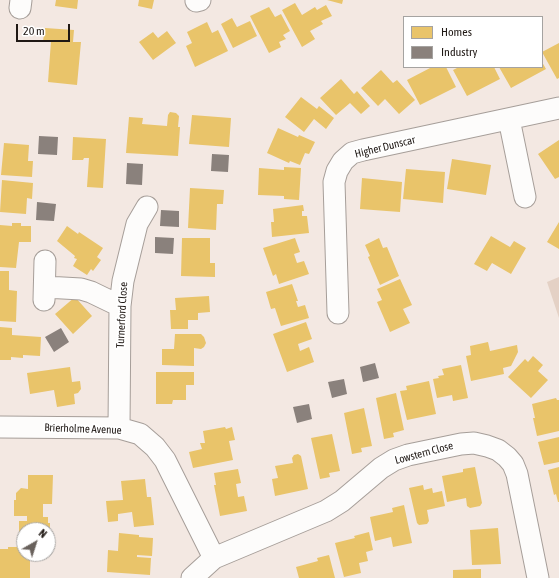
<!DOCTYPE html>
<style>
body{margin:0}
#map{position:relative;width:559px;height:578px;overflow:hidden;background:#f3e8e2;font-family:"Asap Condensed",sans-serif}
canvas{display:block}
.legend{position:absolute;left:403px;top:16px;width:140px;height:52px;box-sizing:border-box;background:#fff;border:1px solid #a5a3a1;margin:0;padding:5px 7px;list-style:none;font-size:12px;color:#1f1814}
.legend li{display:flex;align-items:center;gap:8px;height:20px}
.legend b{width:20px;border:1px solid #a5a3a1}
.north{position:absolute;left:16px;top:522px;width:40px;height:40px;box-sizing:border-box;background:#fff;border:1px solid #a5a3a1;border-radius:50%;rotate:39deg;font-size:11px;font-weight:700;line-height:16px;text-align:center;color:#1f1814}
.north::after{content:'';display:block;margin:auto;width:14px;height:18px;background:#69615c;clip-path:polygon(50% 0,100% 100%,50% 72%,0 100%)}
.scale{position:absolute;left:16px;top:24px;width:54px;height:18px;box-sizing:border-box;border:2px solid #1f1814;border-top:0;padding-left:5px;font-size:12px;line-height:14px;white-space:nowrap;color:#1f1814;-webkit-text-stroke:3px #fff;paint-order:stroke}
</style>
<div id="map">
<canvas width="559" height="578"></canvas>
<ul class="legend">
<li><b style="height:11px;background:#e9c46a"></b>Homes</li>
<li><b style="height:11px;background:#8a817c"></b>Industry</li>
</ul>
<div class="north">N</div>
<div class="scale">20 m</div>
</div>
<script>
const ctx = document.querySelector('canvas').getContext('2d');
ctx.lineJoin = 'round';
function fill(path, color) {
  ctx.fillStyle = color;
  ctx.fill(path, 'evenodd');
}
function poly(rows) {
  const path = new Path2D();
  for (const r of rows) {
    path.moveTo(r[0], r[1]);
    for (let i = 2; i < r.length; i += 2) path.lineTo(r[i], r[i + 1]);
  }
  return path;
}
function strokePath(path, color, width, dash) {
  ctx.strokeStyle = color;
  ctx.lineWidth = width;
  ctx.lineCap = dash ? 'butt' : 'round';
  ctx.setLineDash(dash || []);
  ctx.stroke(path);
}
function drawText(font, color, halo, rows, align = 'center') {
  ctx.font = font + ' "Asap Condensed",sans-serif';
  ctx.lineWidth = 4;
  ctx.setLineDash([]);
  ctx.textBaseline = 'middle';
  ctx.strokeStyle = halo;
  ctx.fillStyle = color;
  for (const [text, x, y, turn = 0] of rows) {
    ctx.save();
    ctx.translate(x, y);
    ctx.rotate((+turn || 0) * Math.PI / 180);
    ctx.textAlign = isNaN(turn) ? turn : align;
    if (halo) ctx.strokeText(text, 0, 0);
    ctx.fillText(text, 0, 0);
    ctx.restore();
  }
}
const green = poly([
 [559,277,559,318,547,282]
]);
const homes = poly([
 [56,0,78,0,77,9,55,6],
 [139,0,154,0,152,9,138,6],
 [327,0,343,0,342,4],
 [295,3,302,15,315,7,317,10,326,5,332,16,321,21,323,24,310,31,315,39,302,47,282,10],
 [269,7,275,17,281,14,290,31,283,35,286,39,279,42,281,47,269,53,250,16],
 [232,18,237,27,250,21,257,36,233,48,221,24],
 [207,22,212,33,218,30,228,51,195,67,186,46,192,43,187,32],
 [45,28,74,30,73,42,81,42,77,85,48,82,51,41,43,41],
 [167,31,176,43,153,60,139,42,153,32,158,38],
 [559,43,559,78,557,79,542,52],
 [542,62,546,69,511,88,499,67,542,67],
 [432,67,446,67,456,87,420,105,407,80],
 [459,67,494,67,500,79,467,96,453,70],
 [381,70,393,83,397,80,415,100,399,114,385,99,378,106,361,88],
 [341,79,354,94,357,91,370,106,361,114,350,103,336,115,320,98],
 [301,97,317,109,319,106,334,118,326,129,314,119,304,132,285,117],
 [170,112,176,113,179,116,178,127,180,127,178,156,126,153,129,117,143,118,142,124,167,126,168,115],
 [192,115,231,118,229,147,189,144],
 [278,128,298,137,299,135,315,142,309,154,305,153,300,165,290,161,289,163,267,153],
 [73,137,106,139,103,188,87,187,89,158,84,158,83,160,72,160],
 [559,140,559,177,555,179,538,154],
 [4,143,29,145,28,161,33,161,32,177,1,175],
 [452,159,491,165,486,195,447,189],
 [284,167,301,168,299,200,284,199,284,196,258,195,259,168,284,170],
 [406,169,445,172,443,203,403,199],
 [362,178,402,182,400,212,360,209],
 [2,180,33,183,32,199,27,198,26,214,0,212],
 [190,188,224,190,223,204,217,204,216,230,188,228],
 [303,205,304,211,302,211,302,216,307,216,309,233,272,237,271,222,274,222,273,209],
 [559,222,559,249,547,242],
 [12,223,21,223,21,226,31,226,31,242,19,242,16,268,0,267,0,225,12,226],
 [67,226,78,234,79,232,103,248,97,257,101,260,93,271,91,269,87,275,73,266,77,259,74,258,75,256,57,241],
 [491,236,510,247,514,241,526,248,511,274,492,263,487,271,474,264],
 [182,238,210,238,210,263,215,263,215,277,181,276],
 [295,238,300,252,294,254,297,263,304,261,309,274,279,284,276,274,273,276,263,248],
 [379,238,383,248,387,247,399,276,380,285,368,257,370,256,365,245],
 [0,271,9,271,9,290,17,291,16,322,0,321],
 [400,279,412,305,403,309,410,323,390,332,377,302,382,300,377,289],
 [292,284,298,301,296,301,298,307,305,305,309,318,281,326,275,308,271,309,266,292],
 [209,296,210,312,198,313,198,320,188,320,188,329,171,329,170,310,176,310,175,298],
 [75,297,92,316,73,334,55,314],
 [306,322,312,339,298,344,300,351,309,347,314,362,287,372,273,334],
 [0,327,12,328,12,335,41,337,40,356,23,355,23,358,11,357,11,360,0,360],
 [175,334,201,334,204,337,206,343,204,347,201,349,194,348,194,366,162,365,162,349,174,349],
 [488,342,490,351,517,345,518,352,511,366,503,368,504,374,471,381,466,356,471,355,470,346],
 [533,356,543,365,538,371,548,380,531,398,508,377,525,359,528,362],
 [461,365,468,398,453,401,452,395,437,398,433,379,439,378,438,376,444,375,442,369],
 [70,367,72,382,80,381,81,389,78,393,74,394,75,404,57,407,54,390,30,394,27,373],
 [156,372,194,372,194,385,186,385,186,400,173,400,172,404,156,404],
 [429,381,436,414,407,420,400,391,407,390,406,386],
 [396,393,404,430,393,433,394,437,384,439,376,398],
 [556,398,557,400,559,400,559,431,537,436,533,418,535,418,532,404],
 [364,408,372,446,361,448,362,452,352,454,344,413],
 [225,427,226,429,232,427,235,440,229,441,233,460,193,468,189,452,202,449,200,443,205,443,203,431],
 [332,434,340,471,329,473,330,477,320,479,311,438],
 [559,437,559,462,544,465,538,442],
 [298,454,301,456,308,489,275,496,272,479,278,478,275,466,293,463,292,458,294,455],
 [475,467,482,503,480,506,470,508,467,506,466,498,447,502,442,476,463,472,463,469],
 [559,467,559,502,558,502,556,494,554,495,548,470],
 [238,469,241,483,236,484,238,497,244,496,247,511,220,516,214,485,216,485,214,473],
 [28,475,53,475,52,504,43,504,43,517,48,517,48,523,50,523,50,537,48,537,48,530,24,530,24,537,19,537,19,521,27,521,27,516,14,516,14,500,16,500,16,493,21,488,28,489],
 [145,479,147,497,151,497,154,525,134,527,132,512,118,514,118,521,108,522,106,501,123,500,121,481],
 [423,485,424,490,432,488,433,493,442,491,445,506,427,510,429,521,427,524,419,525,417,523,409,488],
 [404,505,412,543,393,547,391,537,375,541,370,517,393,512,392,508],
 [498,528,501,564,472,565,470,530],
 [369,532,373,550,366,552,368,561,359,563,361,573,344,577,335,543,355,538,354,536],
 [119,533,139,535,139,537,153,538,152,556,137,555,137,557,151,558,150,575,107,572,108,550,118,551],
 [8,547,24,547,24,554,30,554,30,578,0,578,0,549,8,549],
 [329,555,335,578,299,578,296,567,318,561,317,558],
 [481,569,481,578,453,578,453,570]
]);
const industry = poly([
 [39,136,58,137,57,155,38,154],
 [212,154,229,155,228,172,211,171],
 [127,163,143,164,142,185,126,184],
 [37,202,56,204,54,221,36,220],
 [161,210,179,211,179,227,160,226],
 [155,237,174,238,173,254,155,253],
 [61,328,69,342,54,352,45,337],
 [375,363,379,378,363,382,360,367],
 [344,379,347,394,332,398,328,382],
 [309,404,312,419,297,423,293,407]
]);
const street = poly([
 [196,1,200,0],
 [20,8,21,0],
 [509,119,525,197],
 [45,287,81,289,91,292,120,306],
 [44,300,45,261],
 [338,313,334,182,337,171,343,161,352,153,363,150,559,108],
 [0,427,119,428,140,434,155,447,165,460,214,558],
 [119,428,120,306,123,281,137,224,147,207],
 [192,578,214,558,326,511,342,501,381,468,394,460,408,455,461,444,474,443,487,446,498,450,507,457,513,464,517,474,538,578]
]);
const streetNames = [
 ["Higher Dunscar",385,147,-14],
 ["Turnerford Close",122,315,-87],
 ["Brierholme Avenue",83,429,2],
 ["Lowstern Close",424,453,-15]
];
fill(green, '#e4d1c5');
fill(homes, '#e9c46a');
fill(industry, '#8a817c');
strokePath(street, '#a69e99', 23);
strokePath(street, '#fdfcfb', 21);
drawText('11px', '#1f1814', '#fff', streetNames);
</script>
